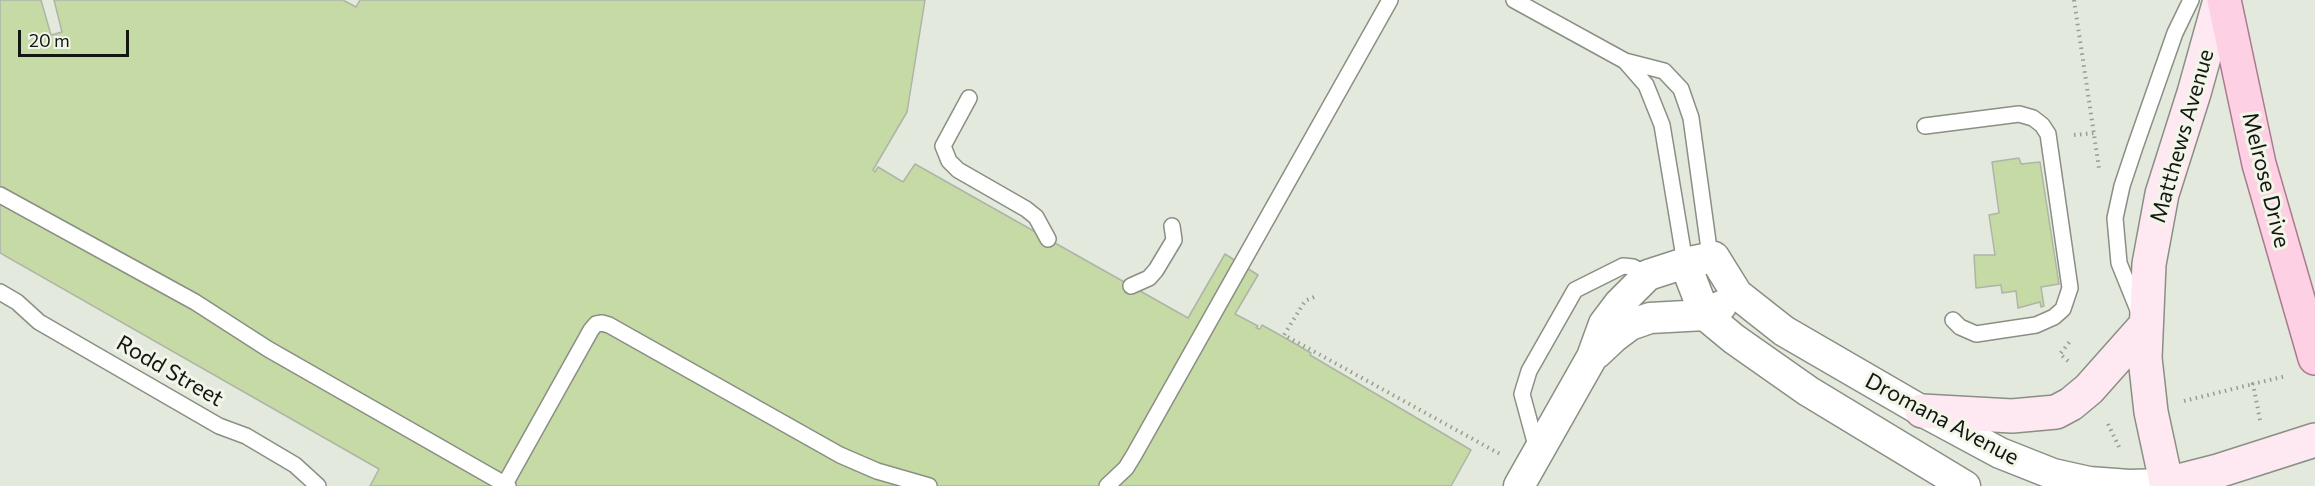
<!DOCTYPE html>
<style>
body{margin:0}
#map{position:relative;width:2315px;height:486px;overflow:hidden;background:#e3e9dc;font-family:Commissioner,sans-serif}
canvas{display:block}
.scale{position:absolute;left:18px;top:30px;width:111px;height:27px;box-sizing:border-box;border:3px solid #141611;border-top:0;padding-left:8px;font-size:18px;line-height:21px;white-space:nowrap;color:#141611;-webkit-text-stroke:4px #f1f6e9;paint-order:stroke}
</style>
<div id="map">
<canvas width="2315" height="486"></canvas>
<div class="scale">20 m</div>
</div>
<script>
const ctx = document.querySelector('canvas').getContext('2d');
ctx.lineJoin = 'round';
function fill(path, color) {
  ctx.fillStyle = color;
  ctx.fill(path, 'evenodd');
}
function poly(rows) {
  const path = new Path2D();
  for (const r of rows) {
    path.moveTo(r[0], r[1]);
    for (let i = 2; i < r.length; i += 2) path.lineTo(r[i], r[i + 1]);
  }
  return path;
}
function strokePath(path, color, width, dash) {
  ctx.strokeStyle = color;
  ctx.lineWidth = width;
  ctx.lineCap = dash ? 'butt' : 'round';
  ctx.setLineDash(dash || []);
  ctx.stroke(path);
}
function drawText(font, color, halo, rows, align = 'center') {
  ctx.font = font + ' Commissioner,sans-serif';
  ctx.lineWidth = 6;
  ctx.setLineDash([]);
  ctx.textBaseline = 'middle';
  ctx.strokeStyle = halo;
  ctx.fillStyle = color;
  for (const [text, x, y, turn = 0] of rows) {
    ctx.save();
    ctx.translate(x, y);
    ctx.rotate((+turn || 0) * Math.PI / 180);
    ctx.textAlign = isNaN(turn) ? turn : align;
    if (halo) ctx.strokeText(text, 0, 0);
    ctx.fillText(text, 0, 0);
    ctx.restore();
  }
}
const building = poly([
 [0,0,41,0,51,35,62,32,54,0,343,0,356,7,360,0,925,0,907,112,873,170,875,172,878,167,903,182,915,164,1188,318,1225,254,1258,275,1235,314,1258,326,1256,328,1260,329,1262,325,1287,339,1311,353,1310,355,1471,450,1451,486,370,486,379,469,0,253,0,0],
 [2019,158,2021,164,2040,162,2059,284,2041,287,2044,306,2041,307,2040,302,2018,308,2016,291,2002,293,2001,285,1976,288,1974,255,1995,255,1989,215,1999,213,1992,162,2019,158]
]);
const path = poly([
 [2074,0,2099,168],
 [2074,135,2094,133],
 [1314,297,1305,301,1284,335,1500,454],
 [2068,361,2060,354,2071,340],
 [2184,401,2253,384],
 [2260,420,2253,384,2286,376],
 [2108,424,2121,451]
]);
const lane = poly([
 [1514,0,1625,61,1664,71,1681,89,1691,118,1709,249,1714,257],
 [1625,61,1646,85,1662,125,1685,263],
 [969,98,943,146,949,161,958,170,1026,209,1036,217,1048,239],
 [1925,126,2019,114,2033,118,2042,125,2048,134,2070,288,2063,309,2054,317,2036,325,1976,334,1960,327,1953,320],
 [0,195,195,302,268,349,508,486],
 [1131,286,1149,278,1156,270,1174,240,1172,226],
 [0,292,17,302,39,322,219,426,246,436,295,465,318,486],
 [2140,315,2119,263,2115,218,2122,186,2135,147,2175,33,2191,0],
 [1538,453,1522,394,1529,371,1575,290,1623,266,1633,267,1648,275],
 [505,484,591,330,596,324,602,323,609,325,840,455,877,471,929,486],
 [1107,486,1126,468,1134,455,1390,0]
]);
const street = poly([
 [1685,263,1705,315,1734,339,1808,391,1965,486],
 [1597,353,1614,337,1630,325,1650,318,1705,315,1721,306],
 [1519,486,1592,357,1604,324,1619,304,1648,275,1685,263,1714,257,1737,294,1784,331,1922,411,2000,453,2053,474,2089,482,2129,485,2167,484]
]);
const secondary = poly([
 [1922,411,2012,416,2056,412,2071,404,2089,389,2145,326],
 [2167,484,2218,471,2315,440],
 [2167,486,2151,412,2145,358,2149,264,2162,194,2194,93,2220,0]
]);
const primary = poly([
 [2224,0,2259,164,2315,358]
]);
const streetNames = [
 ["Matthews Avenue",2182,136,-74],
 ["Melrose Drive",2266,180,76],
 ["Rodd Street",170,371,30],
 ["Dromana Avenue",1942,419,28]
];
fill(building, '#c5daa4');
strokePath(building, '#afb4a8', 1.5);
strokePath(lane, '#8a8f84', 18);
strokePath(street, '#8a8f84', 33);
strokePath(secondary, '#8a8f84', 36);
strokePath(primary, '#aa7b8e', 36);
strokePath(path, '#989d93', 4, [1.5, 4.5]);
strokePath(lane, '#fff', 15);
strokePath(street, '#fff', 30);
strokePath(secondary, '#fee8f1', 33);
strokePath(primary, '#fdd1e3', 33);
drawText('22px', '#141611', '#f1f6e9', streetNames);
</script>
